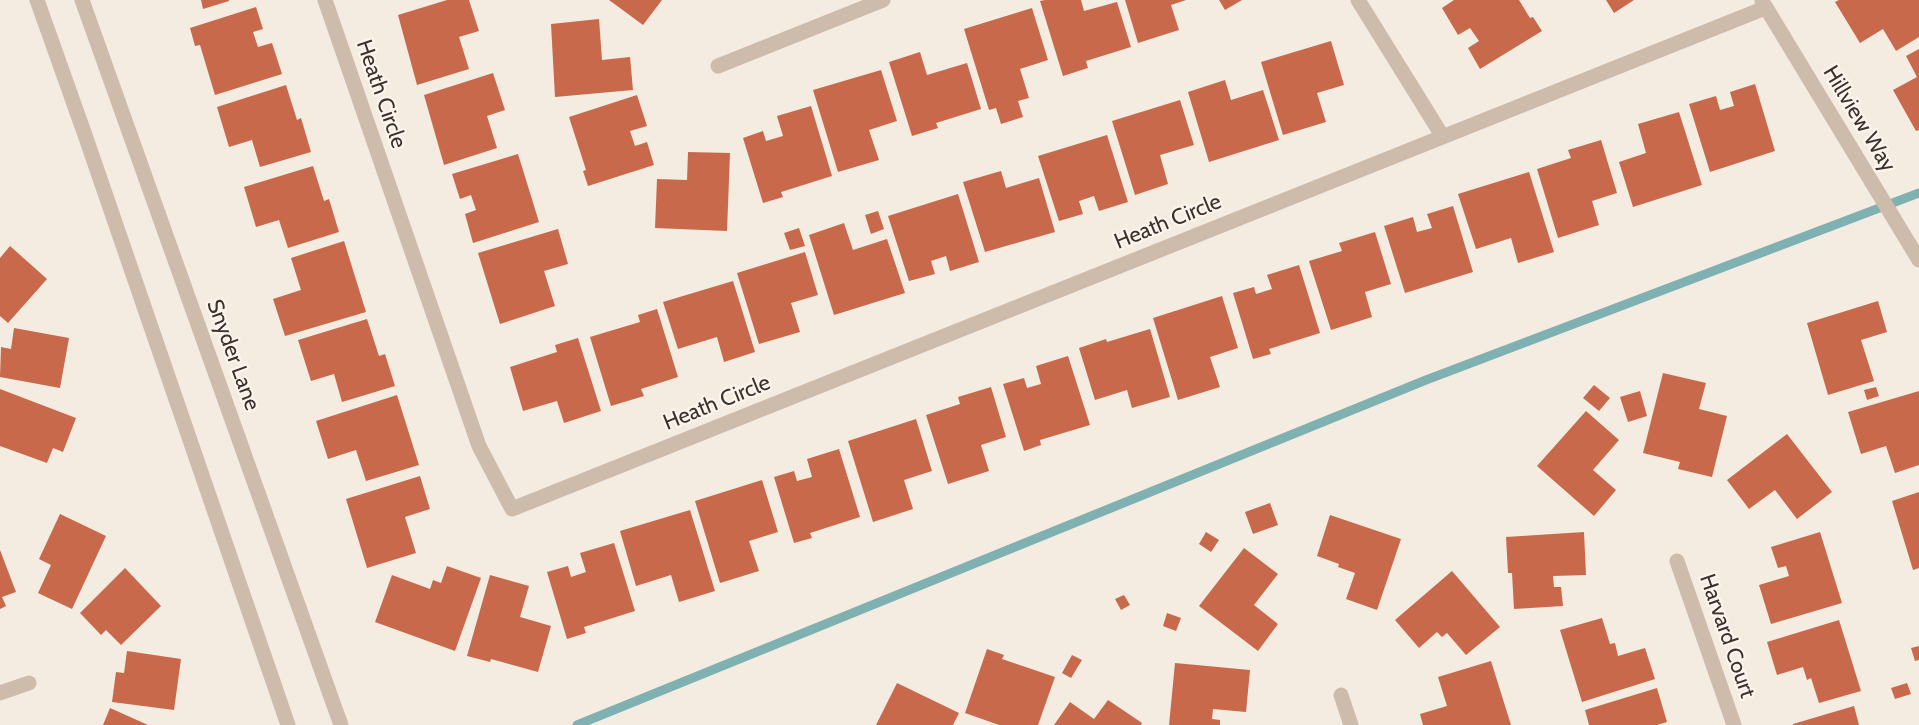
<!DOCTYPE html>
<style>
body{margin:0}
canvas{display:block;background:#f4ebe1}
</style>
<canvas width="1919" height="725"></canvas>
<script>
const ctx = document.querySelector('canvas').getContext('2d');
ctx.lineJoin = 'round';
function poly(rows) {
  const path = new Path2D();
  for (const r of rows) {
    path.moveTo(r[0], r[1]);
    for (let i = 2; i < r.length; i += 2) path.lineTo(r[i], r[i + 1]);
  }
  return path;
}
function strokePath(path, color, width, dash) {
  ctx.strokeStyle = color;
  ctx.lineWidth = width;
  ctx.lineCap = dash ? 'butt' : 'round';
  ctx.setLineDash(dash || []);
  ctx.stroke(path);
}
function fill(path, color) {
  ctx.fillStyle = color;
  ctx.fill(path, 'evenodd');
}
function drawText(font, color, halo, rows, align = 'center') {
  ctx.font = font + ' Cabin,sans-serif';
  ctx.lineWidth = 4.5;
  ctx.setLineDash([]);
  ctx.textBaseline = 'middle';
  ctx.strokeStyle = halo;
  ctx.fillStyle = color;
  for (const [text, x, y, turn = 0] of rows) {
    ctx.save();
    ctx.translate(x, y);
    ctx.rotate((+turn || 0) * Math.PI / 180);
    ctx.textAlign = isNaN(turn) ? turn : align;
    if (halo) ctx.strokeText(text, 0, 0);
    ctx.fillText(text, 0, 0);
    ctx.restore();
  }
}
const stream = poly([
 [577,725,1426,380,1919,193]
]);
const building = poly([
 [201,0,229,0,229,1,203,9],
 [447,0,469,0,479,31,459,37,469,69,417,85,398,15],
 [609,0,662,0,643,25],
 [1045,0,1081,0,1084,11,1117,2,1131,47,1086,61,1088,68,1063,76,1040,1],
 [1125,0,1186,0,1171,5,1179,30,1138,43],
 [1219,0,1242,0,1225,10],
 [1454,0,1519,0,1530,18,1533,17,1542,31,1480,69,1468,48,1479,41,1470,28,1458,35,1442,8],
 [1606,0,1634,0,1614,13],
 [1839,0,1919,0,1919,37,1896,51,1883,29,1860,43,1835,2],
 [256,7,263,29,253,32,258,47,272,43,282,74,215,95,200,45,195,46,190,28],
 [1032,8,1048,60,1020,69,1029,98,1018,101,1023,117,1001,124,996,108,989,110,964,29],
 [599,19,602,60,630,57,633,90,555,97,551,24],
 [1331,41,1344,85,1317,93,1326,122,1283,135,1261,62],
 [1919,49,1919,130,1916,131,1893,90,1917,77,1906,56],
 [920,52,927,75,967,63,981,109,936,123,938,128,912,136,889,62],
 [881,70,897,121,869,130,879,160,838,172,813,90],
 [493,73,505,110,487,116,497,148,444,165,424,95],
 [1225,80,1231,100,1263,90,1279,140,1209,162,1188,92],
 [1755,84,1775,151,1710,172,1689,104,1716,96,1720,110,1734,106,1730,92],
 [286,85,297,120,301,118,311,152,260,167,252,140,229,147,217,107],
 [637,95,647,126,630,131,635,146,647,142,654,165,588,186,583,171,586,170,569,117],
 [1180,100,1194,145,1160,155,1168,184,1135,195,1112,121],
 [811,106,832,176,781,192,783,197,763,203,743,138,763,131,766,141,783,136,777,116],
 [1679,112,1702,185,1633,207,1619,162,1646,153,1638,124],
 [1107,135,1128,202,1099,211,1094,196,1079,201,1083,214,1059,221,1038,156],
 [1601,140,1617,193,1592,201,1599,225,1558,238,1537,169,1571,158,1568,150],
 [688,152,730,153,727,231,655,228,657,179,687,180],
 [518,154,539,222,473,243,465,214,476,210,471,195,460,199,452,174],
 [313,166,324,201,329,199,339,232,288,248,279,220,256,227,244,187],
 [1001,171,1006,188,1039,178,1055,232,985,252,963,182],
 [1529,172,1554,252,1518,263,1511,238,1476,249,1458,194],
 [958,194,979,262,950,271,946,256,931,261,935,274,909,281,888,216],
 [1453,206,1473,272,1405,293,1384,226,1413,217,1417,232,1432,228,1427,214],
 [878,211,884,229,871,234,865,215],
 [844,223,853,250,887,239,905,293,834,315,809,235],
 [799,228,805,246,790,250,784,233],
 [558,229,568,264,544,271,555,306,500,324,478,253],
 [1375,232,1391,284,1365,292,1372,317,1331,330,1309,261,1342,251,1339,243],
 [344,241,366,312,285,336,273,299,301,290,291,258],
 [10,246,47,279,8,323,0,316,0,258],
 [805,252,818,295,791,303,800,332,759,344,737,273],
 [1299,265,1320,333,1269,349,1271,354,1253,359,1233,293,1254,287,1256,294,1272,289,1267,275],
 [733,281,755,352,724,362,717,337,678,349,663,302],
 [1222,296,1238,348,1210,357,1220,387,1178,400,1153,318],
 [1878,301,1887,332,1861,340,1874,381,1828,395,1807,323],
 [657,309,678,377,641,389,644,396,611,406,590,337,640,322,638,315],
 [367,319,379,356,385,354,395,386,342,402,334,374,311,381,298,340],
 [14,328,69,338,60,388,0,377,1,347,11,349],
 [1150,329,1170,397,1132,408,1127,390,1095,400,1079,348,1106,339,1107,342],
 [578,338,601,411,564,423,557,401,523,411,510,367,557,352,555,345],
 [1068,356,1090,425,1040,440,1041,445,1024,451,1003,384,1024,378,1027,388,1041,384,1036,366],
 [1663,373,1706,383,1699,409,1727,416,1712,477,1678,469,1680,462,1643,453],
 [1594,385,1610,398,1599,411,1583,398],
 [991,387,1006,437,981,445,989,471,948,484,926,415,960,404,958,397],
 [1876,387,1879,396,1867,400,1864,390],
 [0,389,76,418,63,452,53,448,47,463,0,446],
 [1640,391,1647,416,1628,422,1620,397],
 [1919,391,1919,465,1895,473,1886,446,1861,454,1848,412],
 [397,395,419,465,366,481,356,450,328,459,316,421],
 [1586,411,1619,440,1593,470,1616,490,1594,516,1537,466],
 [916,419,932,471,904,480,913,509,873,522,848,441],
 [1787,434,1832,492,1797,519,1775,490,1749,509,1727,480],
 [839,449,860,517,810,533,812,538,794,543,774,477,794,471,797,481,812,477,807,459],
 [420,476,430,509,405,517,416,553,367,568,346,499],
 [762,480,778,532,749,541,759,571,720,583,695,501],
 [1919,492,1919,568,1913,570,1892,501],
 [1270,503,1278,525,1253,534,1245,512],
 [690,510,715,591,679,602,671,575,636,586,620,531],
 [60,514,106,536,72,609,38,593,51,565,39,559],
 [1330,515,1401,539,1377,610,1346,599,1355,573,1338,567,1339,564,1317,556],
 [1206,532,1219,540,1211,552,1199,544],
 [1584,532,1586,575,1553,576,1554,587,1561,587,1563,606,1514,609,1512,573,1508,573,1506,537],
 [1820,532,1842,603,1771,624,1759,585,1789,576,1786,566,1778,568,1771,547],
 [614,543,635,611,584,627,586,633,567,639,547,572,568,566,571,577,586,572,580,553],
 [1244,548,1278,574,1254,605,1278,624,1258,651,1199,606],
 [0,550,16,592,2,597,6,606,0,609],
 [447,566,481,578,455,651,375,622,392,575,430,589,433,580,441,583],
 [125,568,161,606,121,645,106,630,101,635,80,613],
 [1452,571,1500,627,1466,655,1447,633,1442,637,1437,632,1419,648,1395,620],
 [490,575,529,586,520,617,551,626,538,672,491,659,490,662,467,656],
 [1124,595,1130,605,1121,610,1115,599],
 [1167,613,1181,618,1176,631,1163,626],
 [1602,618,1610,644,1615,643,1618,656,1645,648,1655,679,1582,702,1560,630],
 [1839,620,1861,691,1819,703,1811,678,1807,680,1803,667,1777,675,1767,642],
 [1919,646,1919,660,1915,661,1911,648],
 [987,649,1004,655,1002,659,1055,677,1038,725,999,725,965,713],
 [127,651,181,659,174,710,112,702,116,672,124,673],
 [1072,655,1082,660,1071,678,1062,673],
 [1491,661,1511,725,1423,725,1420,714,1447,706,1438,677],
 [1175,663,1250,670,1246,712,1213,709,1212,719,1220,720,1220,725,1169,725],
 [897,683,959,713,953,725,876,725],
 [1907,683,1911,694,1895,699,1891,688],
 [1657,688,1667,722,1657,725,1589,725,1585,710],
 [1108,700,1142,723,1141,725,1054,725,1070,702,1094,719],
 [1854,706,1859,725,1793,725,1793,724],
 [110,708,148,725,103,725]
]);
const minor = poly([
 [325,0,479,446,512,509,1765,8],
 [1358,0,1443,137],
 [1762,1,1919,260],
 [718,66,883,0],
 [1677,561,1734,725],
 [0,693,29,683],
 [1341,695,1351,725]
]);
const tertiary = poly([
 [37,0,85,135,288,725],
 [82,0,341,725]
]);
const streetNames = [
 ["Heath Circle",381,94,71],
 ["Hillview Way",1859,119,59],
 ["Heath Circle",1168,222,-22],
 ["Snyder Lane",233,355,70],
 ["Heath Circle",717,403,-22],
 ["Harvard Court",1727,636,71]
];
strokePath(stream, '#7fb0b2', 9);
fill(building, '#c8694b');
strokePath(minor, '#cdbbac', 15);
strokePath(tertiary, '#cdbbac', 15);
drawText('22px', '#3b302b', '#fbf5ee', streetNames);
</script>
